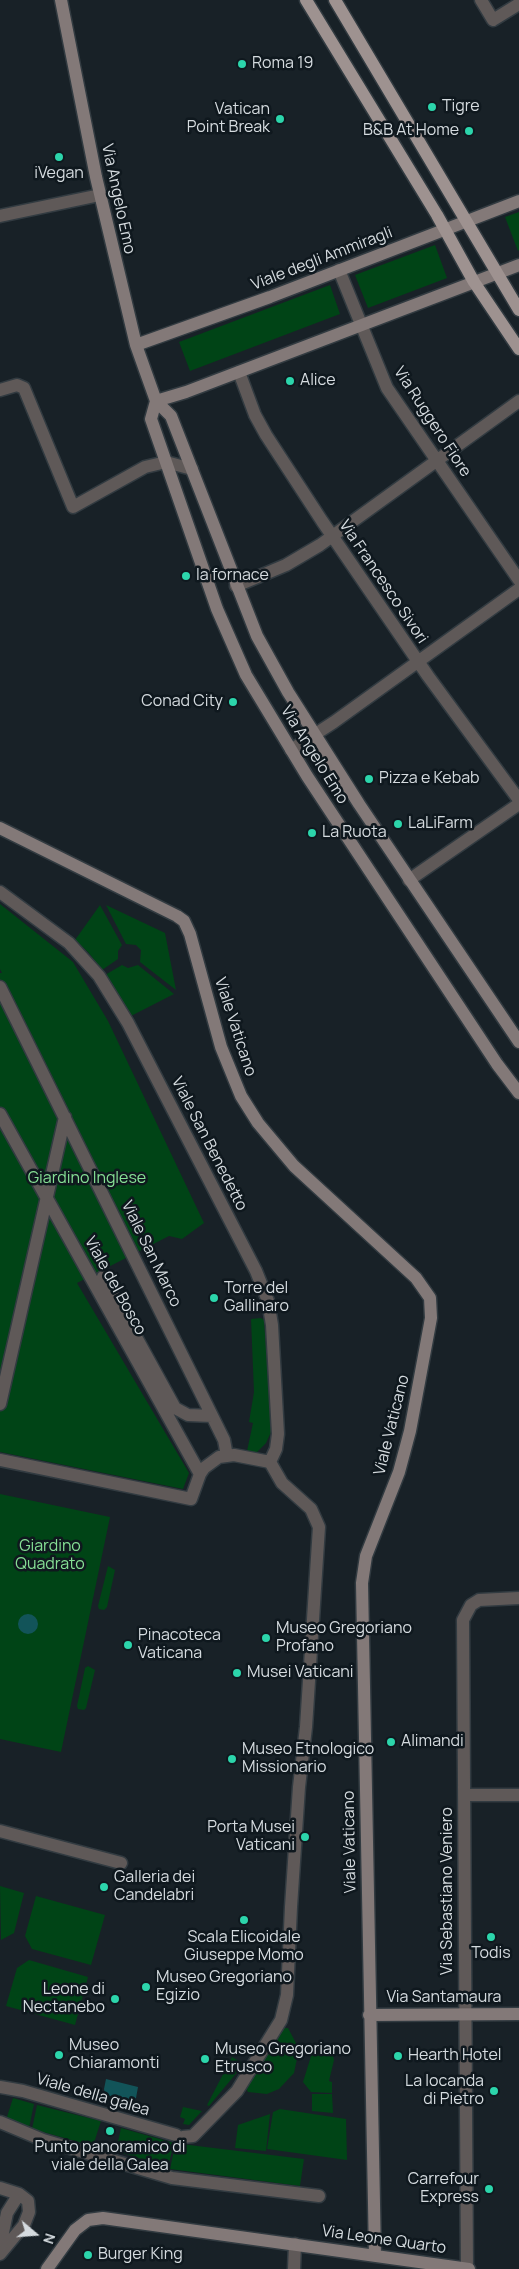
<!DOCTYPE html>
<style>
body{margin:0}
#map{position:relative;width:519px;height:2269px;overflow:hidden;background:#182127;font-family:Manrope,sans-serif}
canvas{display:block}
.north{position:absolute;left:10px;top:2209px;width:50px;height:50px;-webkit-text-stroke:4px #0f181e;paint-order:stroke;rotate:108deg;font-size:14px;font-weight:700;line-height:20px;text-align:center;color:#d5dbdf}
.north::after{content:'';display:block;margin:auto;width:18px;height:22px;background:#d5dbdf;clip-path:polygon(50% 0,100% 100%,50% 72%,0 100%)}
</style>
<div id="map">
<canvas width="519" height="2269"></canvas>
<div class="north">N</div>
</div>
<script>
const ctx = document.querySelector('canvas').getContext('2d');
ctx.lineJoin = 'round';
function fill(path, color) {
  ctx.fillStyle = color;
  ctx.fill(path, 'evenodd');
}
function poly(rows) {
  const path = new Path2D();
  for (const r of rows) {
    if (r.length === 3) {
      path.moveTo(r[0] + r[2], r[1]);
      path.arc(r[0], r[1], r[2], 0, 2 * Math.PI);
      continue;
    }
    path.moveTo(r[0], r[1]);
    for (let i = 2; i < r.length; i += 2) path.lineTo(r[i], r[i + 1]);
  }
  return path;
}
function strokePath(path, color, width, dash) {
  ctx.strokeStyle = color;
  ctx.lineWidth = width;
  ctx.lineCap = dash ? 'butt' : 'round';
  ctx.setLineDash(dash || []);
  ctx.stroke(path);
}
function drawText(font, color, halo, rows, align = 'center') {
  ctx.font = font + ' Manrope,sans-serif';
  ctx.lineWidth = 5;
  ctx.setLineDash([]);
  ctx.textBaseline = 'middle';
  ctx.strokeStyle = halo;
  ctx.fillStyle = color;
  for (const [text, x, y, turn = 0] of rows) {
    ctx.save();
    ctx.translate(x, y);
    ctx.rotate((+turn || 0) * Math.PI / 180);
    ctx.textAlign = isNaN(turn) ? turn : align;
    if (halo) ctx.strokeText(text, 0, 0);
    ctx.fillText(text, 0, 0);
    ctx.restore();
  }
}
const green = poly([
 [519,212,519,250,518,251,505,217],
 [435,245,447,278,368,308,355,275],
 [330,285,340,314,190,371,179,342],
 [0,904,73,962,108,1021,204,1223,182,1239,169,1236,77,1283,189,1473,183,1489,0,1452,0,973,2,973,0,969],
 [100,905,122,945,118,951,118,959,102,970,88,952,75,940],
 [106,905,165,933,176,990,140,962,141,950,136,945,126,944],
 [122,965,128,968,138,965,174,994,129,1017,105,975],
 [261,1318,264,1320,272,1430,266,1443,255,1454,249,1454,247,1451,253,1423,249,1422,254,1392,251,1319],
 [0,1494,110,1517,61,1752,0,1739],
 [108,1566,115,1570,107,1607,104,1610,99,1609,98,1606],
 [88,1666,95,1670,86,1708,84,1710,78,1709,77,1706,85,1668],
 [0,1886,24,1893,14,1933,1,1940],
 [36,1896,105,1915,91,1965,32,1949,25,1936],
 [29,1960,88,1977,75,2025,6,2006,17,1968],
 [283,2028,288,2028,297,2045,298,2054,294,2073,279,2089,267,2094,248,2092,246,2088],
 [330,2044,334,2060,329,2081,332,2082,332,2093,311,2092,303,2082,312,2053],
 [232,2057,244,2064,209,2106,207,2105],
 [312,2094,332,2094,333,2113,312,2111],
 [13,2098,34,2104,29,2128,6,2120],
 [37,2105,101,2121,93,2146,32,2129],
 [183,2107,202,2111,189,2125,183,2124,185,2119,180,2117],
 [280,2109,346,2119,347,2160,267,2149,273,2112],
 [270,2114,266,2151,235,2148,238,2125],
 [121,2128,174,2143,168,2167,116,2151],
 [181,2144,304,2159,300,2186,170,2169,174,2150,180,2150]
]);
const water = poly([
 [28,1624,10],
 [106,2079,138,2087,136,2098,126,2102,105,2094,104,2089]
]);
const street = poly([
 [481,0,493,20,519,4],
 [0,216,100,195],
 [339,270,387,388,519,580],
 [239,372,255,415,266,435,322,521,428,676,519,800],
 [0,390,17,385,24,388,73,507,145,467,166,462,192,469],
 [236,586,286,565,320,545,519,401],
 [291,750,334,722,519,589],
 [409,880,519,804],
 [0,892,69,943,99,976,128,1023,256,1271,268,1301,272,1325,278,1434,276,1449,270,1462],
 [0,987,224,1440,227,1456],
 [0,1114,200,1474],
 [103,1277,175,1408,188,1415,212,1416],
 [0,1404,65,1117],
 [0,1460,191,1499,200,1474,204,1468,219,1457,234,1455,270,1462],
 [464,1795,519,1795],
 [0,1831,121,1863],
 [0,2087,23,2091,176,2135],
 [0,2122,43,2140,172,2178,319,2196],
 [183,2137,193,2136,237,2091,281,2020,287,1995,291,1907,299,1787,306,1727,319,1527,311,1509,282,1483,270,1462],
 [0,2188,19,2194],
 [0,2247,7,2213,19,2194,28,2201,29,2212,24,2225,0,2254],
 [294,2269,295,2244],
 [467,2269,463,1620,471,1605,479,1600,519,1598]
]);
const secondary = poly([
 [61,0,96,177,136,345,156,401,171,416,257,636,288,692,359,804,519,1042],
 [136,345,270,297,519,201],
 [156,401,151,419,217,609,246,675,307,776,497,1064,519,1093],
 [156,401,186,392,519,265],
 [0,828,177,916,184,921,190,934,221,1047,241,1096,258,1123,294,1166,416,1278,430,1298,431,1318,410,1431,399,1472,366,1556,362,1583,375,2255],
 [369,2015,519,2014],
 [47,2269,75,2230,88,2220,103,2218,469,2269]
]);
const primary = poly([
 [306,0,437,215,474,282,519,349],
 [335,0,519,310]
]);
const markers = [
 [242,64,5,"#2cd5ab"],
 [432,107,5,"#2cd5ab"],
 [280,119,5,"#2cd5ab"],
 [469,131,5,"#2cd5ab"],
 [59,157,5,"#2cd5ab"],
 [290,381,5,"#2cd5ab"],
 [186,576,5,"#2cd5ab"],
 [233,702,5,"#2cd5ab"],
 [369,779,5,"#2cd5ab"],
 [398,824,5,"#2cd5ab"],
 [312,833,5,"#2cd5ab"],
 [214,1298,5,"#2cd5ab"],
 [266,1638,5,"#2cd5ab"],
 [128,1645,5,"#2cd5ab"],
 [237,1673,5,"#2cd5ab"],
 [391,1742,5,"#2cd5ab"],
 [232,1759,5,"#2cd5ab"],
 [305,1837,5,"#2cd5ab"],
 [104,1887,5,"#2cd5ab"],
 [244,1920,5,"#2cd5ab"],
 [491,1937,5,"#2cd5ab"],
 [146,1987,5,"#2cd5ab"],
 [115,1999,5,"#2cd5ab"],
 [59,2055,5,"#2cd5ab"],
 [398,2056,5,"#2cd5ab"],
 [205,2059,5,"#2cd5ab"],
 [494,2091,5,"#2cd5ab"],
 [110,2131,5,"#2cd5ab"],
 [489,2189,5,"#2cd5ab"],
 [88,2255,5,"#2cd5ab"]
];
const poiNames = [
 ["Roma 19",252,64],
 ["Tigre",442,107],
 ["Vatican",270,110,"right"],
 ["Point Break",270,128,"right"],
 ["B&B At Home",459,131,"right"],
 ["iVegan",59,174,"center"],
 ["Alice",300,381],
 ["la fornace",196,576],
 ["Conad City",223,702,"right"],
 ["Pizza e Kebab",379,779],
 ["LaLiFarm",408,824],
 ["La Ruota",322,833],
 ["Torre del",224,1289],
 ["Gallinaro",224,1307],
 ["Museo Gregoriano",276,1629],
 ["Profano",276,1647],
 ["Pinacoteca",138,1636],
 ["Vaticana",138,1654],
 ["Musei Vaticani",247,1673],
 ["Alimandi",401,1742],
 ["Museo Etnologico",242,1750],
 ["Missionario",242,1768],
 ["Porta Musei",295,1828,"right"],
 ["Vaticani",295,1846,"right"],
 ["Galleria dei",114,1878],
 ["Candelabri",114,1896],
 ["Scala Elicoidale",244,1938,"center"],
 ["Giuseppe Momo",244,1956,"center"],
 ["Todis",491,1954,"center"],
 ["Museo Gregoriano",156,1978],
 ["Egizio",156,1996],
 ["Leone di",105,1990,"right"],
 ["Nectanebo",105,2008,"right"],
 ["Museo",69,2046],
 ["Chiaramonti",69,2064],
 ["Museo Gregoriano",215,2050],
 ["Etrusco",215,2068],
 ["Hearth Hotel",408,2056],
 ["La locanda",484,2082,"right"],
 ["di Pietro",484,2100,"right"],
 ["Punto panoramico di",110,2148,"center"],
 ["viale della Galea",110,2166,"center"],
 ["Carrefour",479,2180,"right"],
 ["Express",479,2198,"right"],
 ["Burger King",98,2255]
];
const streetNames = [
 ["Via Angelo Emo",118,199,78],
 ["Viale degli Ammiragli",322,259,-21],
 ["Via Ruggero Fiore",432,422,57],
 ["Via Francesco Sivori",383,582,56],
 ["Via Angelo Emo",314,755,58],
 ["Viale Vaticano",235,1027,72],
 ["Viale San Benedetto",209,1144,63],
 ["Viale San Marco",151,1254,64],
 ["Viale del Bosco",115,1286,61],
 ["Viale Vaticano",392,1425,-76],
 ["Viale Vaticano",350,1842,-91],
 ["Via Sebastiano Veniero",448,1891,-90],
 ["Via Santamaura",444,1998],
 ["Viale della galea",93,2095,16],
 ["Via Leone Quarto",384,2240,8]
];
const parkNames = [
 ["Giardino Inglese",87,1179],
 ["Giardino",50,1547],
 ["Quadrato",50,1565]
];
fill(green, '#004416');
fill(water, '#125459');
strokePath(street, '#323b41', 15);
strokePath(secondary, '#323b41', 15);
strokePath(primary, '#323b41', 15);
strokePath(street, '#5f5958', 12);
strokePath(secondary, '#837978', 12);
strokePath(primary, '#9e9290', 12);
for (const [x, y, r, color] of markers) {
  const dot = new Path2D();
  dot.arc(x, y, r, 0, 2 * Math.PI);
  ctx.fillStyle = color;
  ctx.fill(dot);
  strokePath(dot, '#0f181e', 2);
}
drawText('16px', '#d5dbdf', '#0f181e', poiNames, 'left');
drawText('16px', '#d5dbdf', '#0f181e', streetNames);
drawText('16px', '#86df95', '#0f181e', parkNames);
</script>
